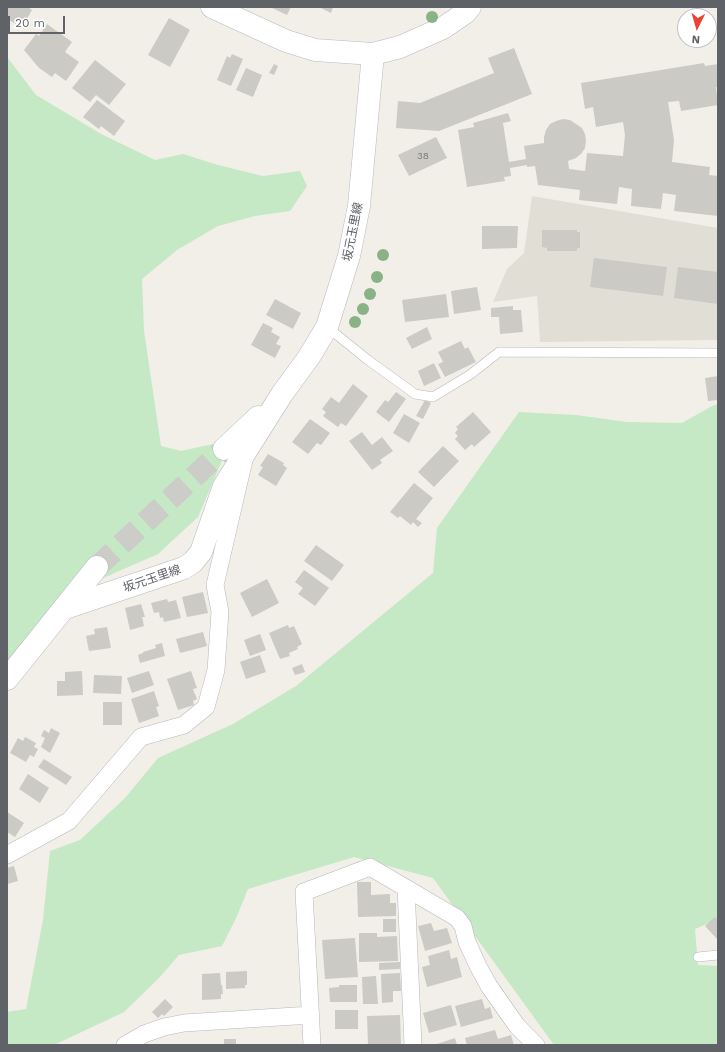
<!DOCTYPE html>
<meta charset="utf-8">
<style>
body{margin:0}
#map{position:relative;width:725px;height:1052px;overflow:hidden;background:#f1efe8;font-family:"Work Sans",sans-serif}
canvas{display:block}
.frame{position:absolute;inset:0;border:8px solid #5f6368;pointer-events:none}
.north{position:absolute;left:677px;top:8px;width:40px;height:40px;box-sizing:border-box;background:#fff;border:1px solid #bfc1c3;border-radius:50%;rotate:185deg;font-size:11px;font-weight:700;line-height:16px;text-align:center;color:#5f6368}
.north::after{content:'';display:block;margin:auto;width:14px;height:18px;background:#ea4335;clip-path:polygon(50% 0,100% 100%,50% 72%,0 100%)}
.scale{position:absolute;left:8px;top:16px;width:57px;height:18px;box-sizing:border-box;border:2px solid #5f6368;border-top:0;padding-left:5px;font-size:12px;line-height:14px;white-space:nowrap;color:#5f6368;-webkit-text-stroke:3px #fff;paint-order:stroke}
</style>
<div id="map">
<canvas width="725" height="1052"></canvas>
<div class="frame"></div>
<div class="north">N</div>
<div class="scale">20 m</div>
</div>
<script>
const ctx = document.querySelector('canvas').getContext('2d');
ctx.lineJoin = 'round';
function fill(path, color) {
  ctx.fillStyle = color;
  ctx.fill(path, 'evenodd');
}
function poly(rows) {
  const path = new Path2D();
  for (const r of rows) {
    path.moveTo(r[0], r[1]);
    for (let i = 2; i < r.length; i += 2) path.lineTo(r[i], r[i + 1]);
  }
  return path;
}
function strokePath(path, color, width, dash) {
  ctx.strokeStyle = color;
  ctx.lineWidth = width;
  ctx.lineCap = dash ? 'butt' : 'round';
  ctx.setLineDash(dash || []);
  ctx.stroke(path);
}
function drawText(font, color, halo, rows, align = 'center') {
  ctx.font = font + ' "Work Sans","Noto Sans JP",sans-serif';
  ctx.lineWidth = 4;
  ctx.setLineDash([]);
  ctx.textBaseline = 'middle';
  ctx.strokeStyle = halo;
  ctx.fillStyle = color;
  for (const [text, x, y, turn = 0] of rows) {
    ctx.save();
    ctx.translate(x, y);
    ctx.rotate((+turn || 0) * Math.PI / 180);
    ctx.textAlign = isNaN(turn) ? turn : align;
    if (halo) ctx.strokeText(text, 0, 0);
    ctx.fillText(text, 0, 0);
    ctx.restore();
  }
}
const education = poly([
 [532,196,718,228,718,340,540,342,537,296,493,302,507,269,524,253]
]);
const green = poly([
 [7,57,36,95,103,135,155,160,183,154,218,165,263,176,300,171,307,186,290,211,255,216,218,226,177,250,142,279,144,331,161,446,181,451,213,444,224,456,198,517,158,554,94,582,7,661],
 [718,404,718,919,695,929,698,965,718,966,718,1045,554,1045,433,878,354,857,248,889,237,916,222,946,179,955,160,977,124,1012,54,1045,7,1045,7,1012,26,1009,43,920,50,851,80,840,125,798,158,758,233,724,296,686,433,573,437,528,519,412,576,415,627,422,682,423,714,405]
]);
const building = poly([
 [7,7,28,7,32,10,25,22,20,19,16,24,7,19],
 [270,7,291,7,287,15],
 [319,7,333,7,331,13],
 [169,18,190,30,170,67,148,55],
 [47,24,72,42,65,52,79,62,66,81,55,73,52,77,39,68,24,50,36,34,39,36],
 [514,48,532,94,439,131,396,128,398,101,420,103,494,73,488,58],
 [232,54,243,59,231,86,217,80,227,56,230,58],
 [95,60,126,84,109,105,96,95,90,102,72,88],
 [704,63,705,66,718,64,718,87,716,87,718,105,681,111,679,101,668,102,674,140,672,162,710,167,709,175,718,176,718,216,674,211,676,195,663,193,661,209,631,206,632,189,619,187,617,204,579,200,580,190,538,185,535,166,527,167,527,165,510,168,511,176,504,177,505,181,467,187,458,130,474,127,473,123,508,113,511,121,503,123,509,162,526,159,524,146,544,143,544,137,546,130,550,124,556,121,563,119,570,120,582,128,585,134,586,141,585,148,581,154,576,158,568,161,569,169,585,171,587,153,623,156,625,135,623,122,596,127,593,107,585,109,581,83],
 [274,64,278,66,274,75,269,73],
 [246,68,262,75,253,97,236,90],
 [97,100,125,121,114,136,101,126,99,129,83,117],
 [436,137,447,158,409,176,398,155],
 [482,226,518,226,517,248,482,249],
 [542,230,577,230,577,232,580,232,580,248,577,248,577,251,547,251,547,248,542,247],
 [594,258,667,267,663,296,590,287],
 [678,267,718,272,718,304,674,298],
 [477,287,481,310,454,314,451,291],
 [446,294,449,317,405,322,402,300],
 [275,299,301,313,293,329,266,315],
 [513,306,513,310,521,310,523,332,500,334,499,317,491,317,491,308],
 [263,323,273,328,271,332,280,337,276,344,281,346,275,358,251,345],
 [427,327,432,339,412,349,406,338],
 [461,341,465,349,468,347,476,362,445,377,438,364,443,362,438,352],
 [434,363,441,378,424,386,418,371],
 [718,376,718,400,708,401,705,378],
 [353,384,368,396,346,426,341,423,338,427,323,416,326,412,322,409,331,397,339,403],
 [396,392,406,399,389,422,376,412,385,400,388,402],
 [425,400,431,403,423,419,416,416],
 [473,412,491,432,474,447,472,444,465,450,455,439,458,436,455,433,458,429,456,427],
 [404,414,420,423,409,443,393,433],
 [310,419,330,433,321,445,317,443,308,454,292,442],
 [362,432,372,445,382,437,393,451,380,460,382,463,372,470,349,441],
 [443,446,459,461,434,487,418,472],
 [268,454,284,463,283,465,287,468,276,486,258,475,263,467,260,466],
 [414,483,433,498,416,519,422,523,418,527,413,522,411,525,400,516,398,518,390,512],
 [316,545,344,565,332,581,304,561],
 [304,570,329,588,315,606,298,594,303,588,295,582],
 [267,579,279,603,252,617,240,593],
 [203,592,208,613,187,617,182,597],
 [167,599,168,602,176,600,181,618,164,622,163,617,160,618,159,612,154,613,151,603],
 [141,604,145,617,142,617,144,626,130,630,125,608],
 [288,625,289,628,294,626,302,644,297,647,298,649,289,653,290,656,280,659,269,633],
 [107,627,111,648,89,651,86,636,95,634,94,629],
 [203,632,207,646,180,653,176,639],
 [260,634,266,650,250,656,244,640],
 [162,643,165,656,140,663,138,655,143,653,143,652,156,648,155,645],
 [260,655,266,672,246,679,240,662],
 [302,664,305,672,295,675,292,668],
 [82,671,83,695,57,696,57,681,65,681,65,672],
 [149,671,154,685,132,693,127,678],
 [191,671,197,688,193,689,197,699,193,701,194,705,178,710,167,679],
 [94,675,122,676,121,694,93,693],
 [154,691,159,706,156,707,159,716,139,723,131,699],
 [103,702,122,702,122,725,103,725],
 [51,728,60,733,50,753,41,747,45,738,41,736,44,730,49,733],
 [25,737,36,743,34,747,38,749,34,757,30,755,26,762,10,753,18,738,23,741],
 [44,759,72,777,66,785,38,767],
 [28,774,49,788,40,803,19,789],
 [7,812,24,823,15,837,7,832],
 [14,866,18,881,7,884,7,868],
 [357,882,371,882,371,895,390,894,390,903,396,903,396,916,358,917],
 [715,917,718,920,718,940,705,926],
 [383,919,396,919,396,932,383,932],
 [431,923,434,931,447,928,452,943,425,951,418,926],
 [359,933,377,933,377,937,397,936,398,961,359,962],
 [355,938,358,977,325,979,322,940],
 [449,950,451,959,457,957,462,977,427,987,422,967,430,965,428,956],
 [400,962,400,969,379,970,379,963],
 [247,971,247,985,245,985,245,988,226,989,226,972],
 [220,973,221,985,222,985,223,994,221,994,221,999,202,1000,202,974],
 [400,973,401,991,393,991,393,1002,382,1003,381,974],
 [376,976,378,1004,363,1004,362,977],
 [339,985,357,985,357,1002,330,1002,329,988,339,987],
 [165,999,173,1007,164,1016,162,1014,158,1018,152,1012],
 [482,999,485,1009,490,1007,493,1018,461,1027,455,1006],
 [451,1005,457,1025,429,1033,423,1013],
 [335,1010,358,1010,358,1029,335,1029],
 [400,1015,401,1045,368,1045,367,1016],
 [495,1030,498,1039,511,1035,514,1045,467,1045,465,1038],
 [455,1038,457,1045,434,1045],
 [224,1039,236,1039,236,1045,224,1045]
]);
const secondaryTunnel = poly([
 [97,567,224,449]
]);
const lane = poly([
 [327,327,368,360,415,394,433,397,471,374,499,352,718,353],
 [698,957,718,955]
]);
const street = poly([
 [7,855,69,821,141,737,184,725,206,707,216,670,220,612,215,585,244,460],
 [406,888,413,1045],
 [125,1045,144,1034,164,1027,184,1023,311,1015],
 [312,1045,304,892,370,867,457,918,463,926,467,942,478,966,489,986,517,1026,536,1045]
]);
const secondary = poly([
 [212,7,286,41,315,50,373,54,400,47,443,28,465,13,470,7],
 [224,449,258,417],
 [65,608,184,568,193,562,201,552,224,486,282,394,309,357,327,327,349,256,359,206,373,54],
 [7,679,97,567]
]);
const trees = [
 [432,17],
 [383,255],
 [377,277],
 [370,294],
 [363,309],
 [355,322]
];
const numberNames = [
 ["38",423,156]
];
const streetNames = [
 ["坂元玉里線",353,232,-79],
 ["坂元玉里線",152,579,-19]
];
fill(education, '#e1ded6');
fill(green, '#c5e8c5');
fill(building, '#cccac5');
strokePath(secondaryTunnel, '#ccccc8', 22, [22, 11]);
strokePath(lane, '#b5b8bc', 10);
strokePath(street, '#b5b8bc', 18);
strokePath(secondary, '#b6babf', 23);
strokePath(lane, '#fff', 9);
strokePath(street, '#fff', 17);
strokePath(secondary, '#fff', 22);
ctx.fillStyle = '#89b387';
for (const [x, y] of trees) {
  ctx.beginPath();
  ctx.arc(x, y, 6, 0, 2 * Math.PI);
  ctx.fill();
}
drawText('10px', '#7a7d7f', null, numberNames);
drawText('12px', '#5f6368', '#fff', streetNames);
</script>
